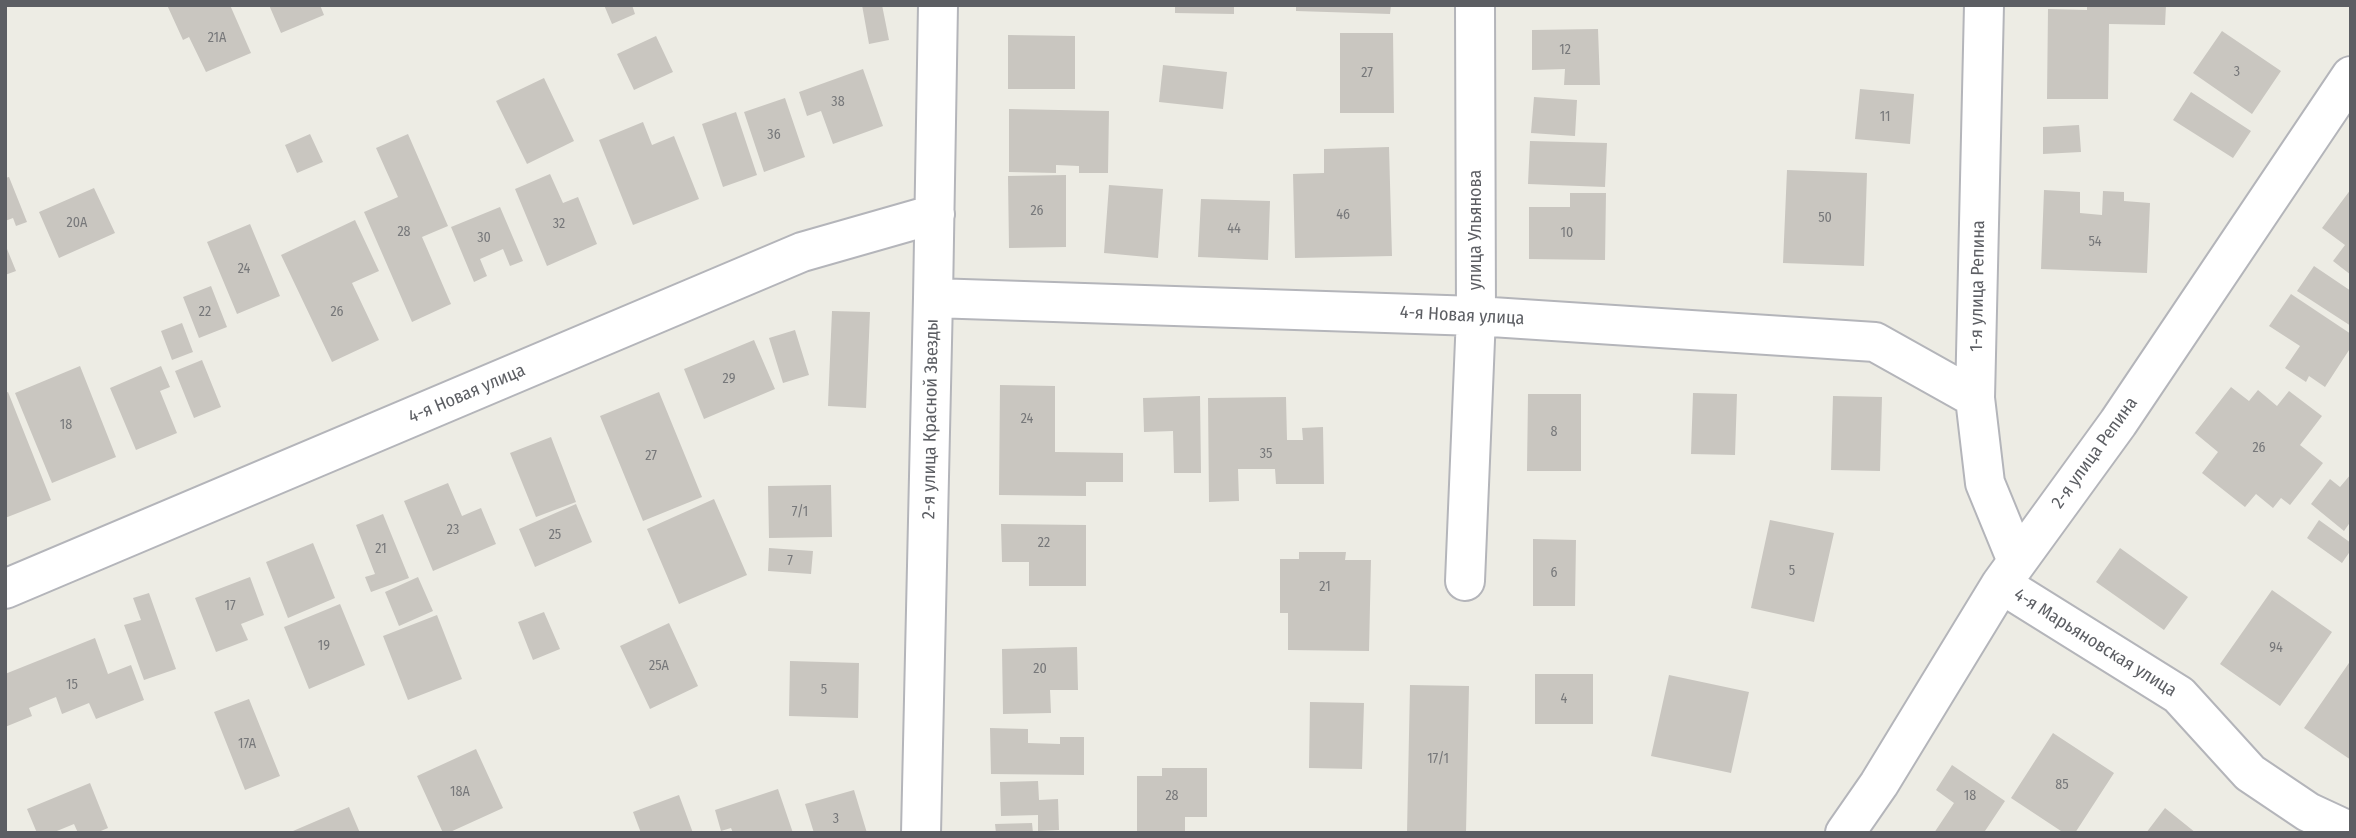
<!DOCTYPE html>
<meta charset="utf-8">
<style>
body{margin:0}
#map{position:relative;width:2356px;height:838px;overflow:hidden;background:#edece4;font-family:"Fira Sans Condensed",sans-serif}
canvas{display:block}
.frame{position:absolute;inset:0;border:7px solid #5c5e63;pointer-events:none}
</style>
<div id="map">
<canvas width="2356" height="838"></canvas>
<div class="frame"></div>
</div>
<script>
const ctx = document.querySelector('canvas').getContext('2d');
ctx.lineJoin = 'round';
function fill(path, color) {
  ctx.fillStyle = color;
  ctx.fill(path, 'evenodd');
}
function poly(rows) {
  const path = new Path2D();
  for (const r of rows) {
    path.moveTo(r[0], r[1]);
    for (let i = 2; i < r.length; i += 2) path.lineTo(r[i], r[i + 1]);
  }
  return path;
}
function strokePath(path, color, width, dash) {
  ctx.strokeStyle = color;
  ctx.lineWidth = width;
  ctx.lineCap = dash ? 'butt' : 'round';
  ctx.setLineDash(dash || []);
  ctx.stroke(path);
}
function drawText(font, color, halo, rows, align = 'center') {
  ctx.font = font + ' "Fira Sans Condensed",sans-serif';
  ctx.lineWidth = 5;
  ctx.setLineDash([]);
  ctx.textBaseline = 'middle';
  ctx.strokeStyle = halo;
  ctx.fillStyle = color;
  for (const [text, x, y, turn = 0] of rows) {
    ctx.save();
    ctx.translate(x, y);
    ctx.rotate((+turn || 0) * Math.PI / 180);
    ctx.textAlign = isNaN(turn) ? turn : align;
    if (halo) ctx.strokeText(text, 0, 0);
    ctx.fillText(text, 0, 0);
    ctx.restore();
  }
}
const building = poly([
 [167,5,230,5,251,53,206,72,189,37,183,40],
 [269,5,320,5,324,15,281,33],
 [604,5,632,5,635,14,612,24],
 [862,5,882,5,889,40,869,44],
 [1175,5,1234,5,1234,14,1175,13],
 [1296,5,1391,5,1390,14,1296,11],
 [2087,5,2166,5,2165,25,2109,24,2108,99,2047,99,2048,9,2087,10],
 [1598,29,1600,85,1564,85,1565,69,1532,70,1532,30],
 [2222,31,2281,71,2252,114,2193,73],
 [1340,33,1393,33,1394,113,1340,113],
 [1008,35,1075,36,1075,89,1008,89],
 [656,36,673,72,634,90,617,54],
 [1163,65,1227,72,1223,109,1159,102],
 [863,69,883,126,833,144,821,111,807,116,799,92],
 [544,78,574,141,527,164,496,101],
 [1860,89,1914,94,1910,144,1855,139],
 [2191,92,2251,131,2233,158,2173,120],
 [1534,97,1577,100,1575,136,1531,133],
 [785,98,805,157,764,172,744,112],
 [1009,109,1109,111,1108,173,1079,173,1079,166,1056,165,1056,173,1009,172],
 [736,112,757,175,723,187,702,124],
 [643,122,652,145,674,136,699,199,633,225,599,140],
 [2079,125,2081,152,2043,154,2043,127],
 [310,134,323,162,297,173,285,145],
 [408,134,448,226,422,237,451,304,412,322,364,212,398,197,376,148],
 [1530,141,1607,143,1605,187,1528,184],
 [1389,147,1392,256,1295,258,1293,174,1324,173,1324,149],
 [1787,170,1867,173,1864,266,1783,263],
 [550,174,563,203,578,197,597,244,547,266,515,189],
 [1066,175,1066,247,1009,248,1008,176],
 [9,177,27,222,16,226,13,218,5,221,5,178],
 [1109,185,1163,189,1158,258,1104,253],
 [94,188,115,233,59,258,39,212],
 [2351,189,2351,275,2333,261,2345,245,2322,228],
 [2044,190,2080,192,2080,213,2102,215,2103,191,2124,192,2124,201,2150,203,2147,273,2041,269],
 [1570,193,1606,193,1605,260,1529,259,1529,207,1570,207],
 [1201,199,1270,201,1268,260,1198,257],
 [500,207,523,261,510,266,503,249,480,259,487,276,474,282,451,227],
 [355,220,379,271,352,283,379,340,332,362,281,255],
 [250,224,280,296,237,314,207,242],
 [5,244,16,271,5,275],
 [2314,266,2351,291,2351,326,2297,291],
 [211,286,227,327,199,338,183,297],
 [2291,294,2351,334,2351,347,2325,387,2309,376,2306,382,2285,368,2300,346,2269,326],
 [832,311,870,312,866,408,828,406],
 [182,323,193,352,172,360,161,331],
 [795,330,809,375,783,383,769,338],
 [754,340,775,389,704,419,684,369],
 [202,360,221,407,194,418,175,371],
 [80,366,116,457,52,483,15,393],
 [161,366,170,387,160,391,177,433,136,450,110,388],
 [1000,385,1055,386,1055,452,1123,453,1123,482,1086,482,1086,496,999,495],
 [2231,387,2249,401,2258,390,2277,406,2289,391,2322,416,2300,445,2323,463,2290,505,2281,498,2273,508,2256,494,2245,507,2202,473,2218,452,2195,433],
 [8,392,51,500,5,518,5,393],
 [659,392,702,497,643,521,600,416],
 [1693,393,1737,394,1735,455,1691,454],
 [1528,394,1581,394,1581,471,1527,471],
 [1200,396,1201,473,1174,473,1173,431,1144,432,1143,398],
 [1833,396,1882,397,1880,471,1831,470],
 [1286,397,1287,440,1303,440,1302,428,1323,427,1324,484,1276,484,1275,469,1238,469,1239,501,1209,502,1208,398],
 [551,437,576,502,536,517,510,453],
 [2351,474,2351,521,2344,531,2311,504,2330,479,2340,487],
 [448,483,462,516,481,508,496,544,433,571,404,501],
 [831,485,832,537,769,538,768,486],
 [714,499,747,575,679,604,647,529],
 [576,504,592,542,535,567,519,529],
 [383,514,409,578,371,592,365,577,375,574,356,525],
 [1770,520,1834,533,1814,622,1751,608],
 [2319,520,2351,543,2351,550,2342,563,2307,538],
 [1001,524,1086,525,1086,586,1029,586,1029,562,1002,562],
 [1533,539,1576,540,1575,606,1533,606],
 [313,543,335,598,288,618,266,562],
 [769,548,813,551,811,574,768,571],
 [2120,548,2188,597,2164,630,2096,582],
 [1299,552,1346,552,1345,560,1371,560,1369,651,1288,650,1288,613,1280,613,1280,559,1299,559],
 [250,577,264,615,241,624,248,640,216,652,195,598],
 [418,577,433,611,399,626,385,592],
 [2272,590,2332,632,2280,706,2220,664],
 [149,593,176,669,144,680,124,625,141,620,133,598],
 [340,604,365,665,309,689,284,627],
 [544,612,560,649,533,660,518,622],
 [437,615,462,679,408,700,383,636],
 [669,623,698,686,650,709,620,646],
 [95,638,108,674,131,665,144,700,96,719,89,703,62,714,56,697,29,708,32,716,5,727,5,674],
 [1077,647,1078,690,1050,690,1051,713,1003,714,1002,649],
 [2351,660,2351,760,2304,728],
 [790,661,859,663,858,718,789,716],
 [1535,674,1593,674,1593,724,1535,724],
 [1669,675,1749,692,1731,773,1651,756],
 [1410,685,1469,686,1466,833,1407,833],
 [249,699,280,776,245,790,214,712],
 [1310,702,1364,703,1362,769,1309,768],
 [990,728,1028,729,1028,743,1060,744,1060,737,1084,737,1084,775,991,774],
 [2053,733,2114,773,2075,833,2064,833,2011,798],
 [476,749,503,808,448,833,443,833,417,776],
 [1952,765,2005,801,1985,831,1988,833,1934,833,1954,803,1936,790],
 [1162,768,1207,768,1207,817,1185,817,1185,833,1137,833,1137,776,1162,776],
 [1038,781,1039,800,1058,799,1059,830,1038,831,1038,815,1001,816,1000,782],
 [90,783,108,828,96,833,78,833,74,824,52,833,37,833,27,809],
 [778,789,793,833,733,833,731,828,721,831,715,810],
 [854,790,867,833,814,833,805,804],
 [679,795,693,833,641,833,633,812],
 [349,807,360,833,293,833,293,831],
 [2165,808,2196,833,2146,833],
 [1032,823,1033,833,996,833,995,824]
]);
const minor = poly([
 [1984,5,1975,398,1985,483,2017,561],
 [933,298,1476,316,1875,342,1975,398],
 [1465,581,1476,316,1475,5],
 [2001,584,2179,695,2250,773,2308,812,2351,832],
 [5,589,802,252,935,214],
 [921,833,933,298,938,5],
 [1845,833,1879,784,2001,584,2118,423,2351,76]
]);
const numberNames = [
 ["21А",217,38],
 ["12",1565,50],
 ["3",2237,72],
 ["27",1367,73],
 ["38",838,102],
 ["11",1885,117],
 ["36",774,135],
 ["26",1037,211],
 ["46",1343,215],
 ["50",1825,218],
 ["20А",77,223],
 ["32",559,224],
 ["44",1234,229],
 ["28",404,232],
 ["10",1567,233],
 ["30",484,238],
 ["54",2095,242],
 ["24",244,269],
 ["22",205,312],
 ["26",337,312],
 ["29",729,379],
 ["24",1027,419],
 ["18",66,425],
 ["8",1554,432],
 ["26",2259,448],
 ["35",1266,454],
 ["27",651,456],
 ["7/1",800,512],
 ["23",453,530],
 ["25",555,535],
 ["22",1044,543],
 ["21",381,549],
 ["7",790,561],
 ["5",1792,571],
 ["6",1554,573],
 ["21",1325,587],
 ["17",230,606],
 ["19",324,646],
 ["94",2276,648],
 ["25А",659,666],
 ["20",1040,669],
 ["15",72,685],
 ["5",824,690],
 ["4",1564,699],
 ["17А",247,744],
 ["17/1",1438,759],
 ["85",2062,785],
 ["18А",460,792],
 ["28",1172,796],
 ["18",1970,796],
 ["3",836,819]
];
const streetNames = [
 ["улица Ульянова",1476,230,-90],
 ["1-я улица Репина",1978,286,-89],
 ["4-я Новая улица",1462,316,3],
 ["4-я Новая улица",467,394,-23],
 ["2-я улица Красной Звезды",931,419,-89],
 ["2-я улица Репина",2095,453,-54],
 ["4-я Марьяновская улица",2095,643,32]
];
fill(building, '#c9c6c0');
strokePath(minor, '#b4b5ba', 42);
strokePath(minor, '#fff', 38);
drawText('14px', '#77787a', null, numberNames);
drawText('18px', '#5c5e63', '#fff', streetNames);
</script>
